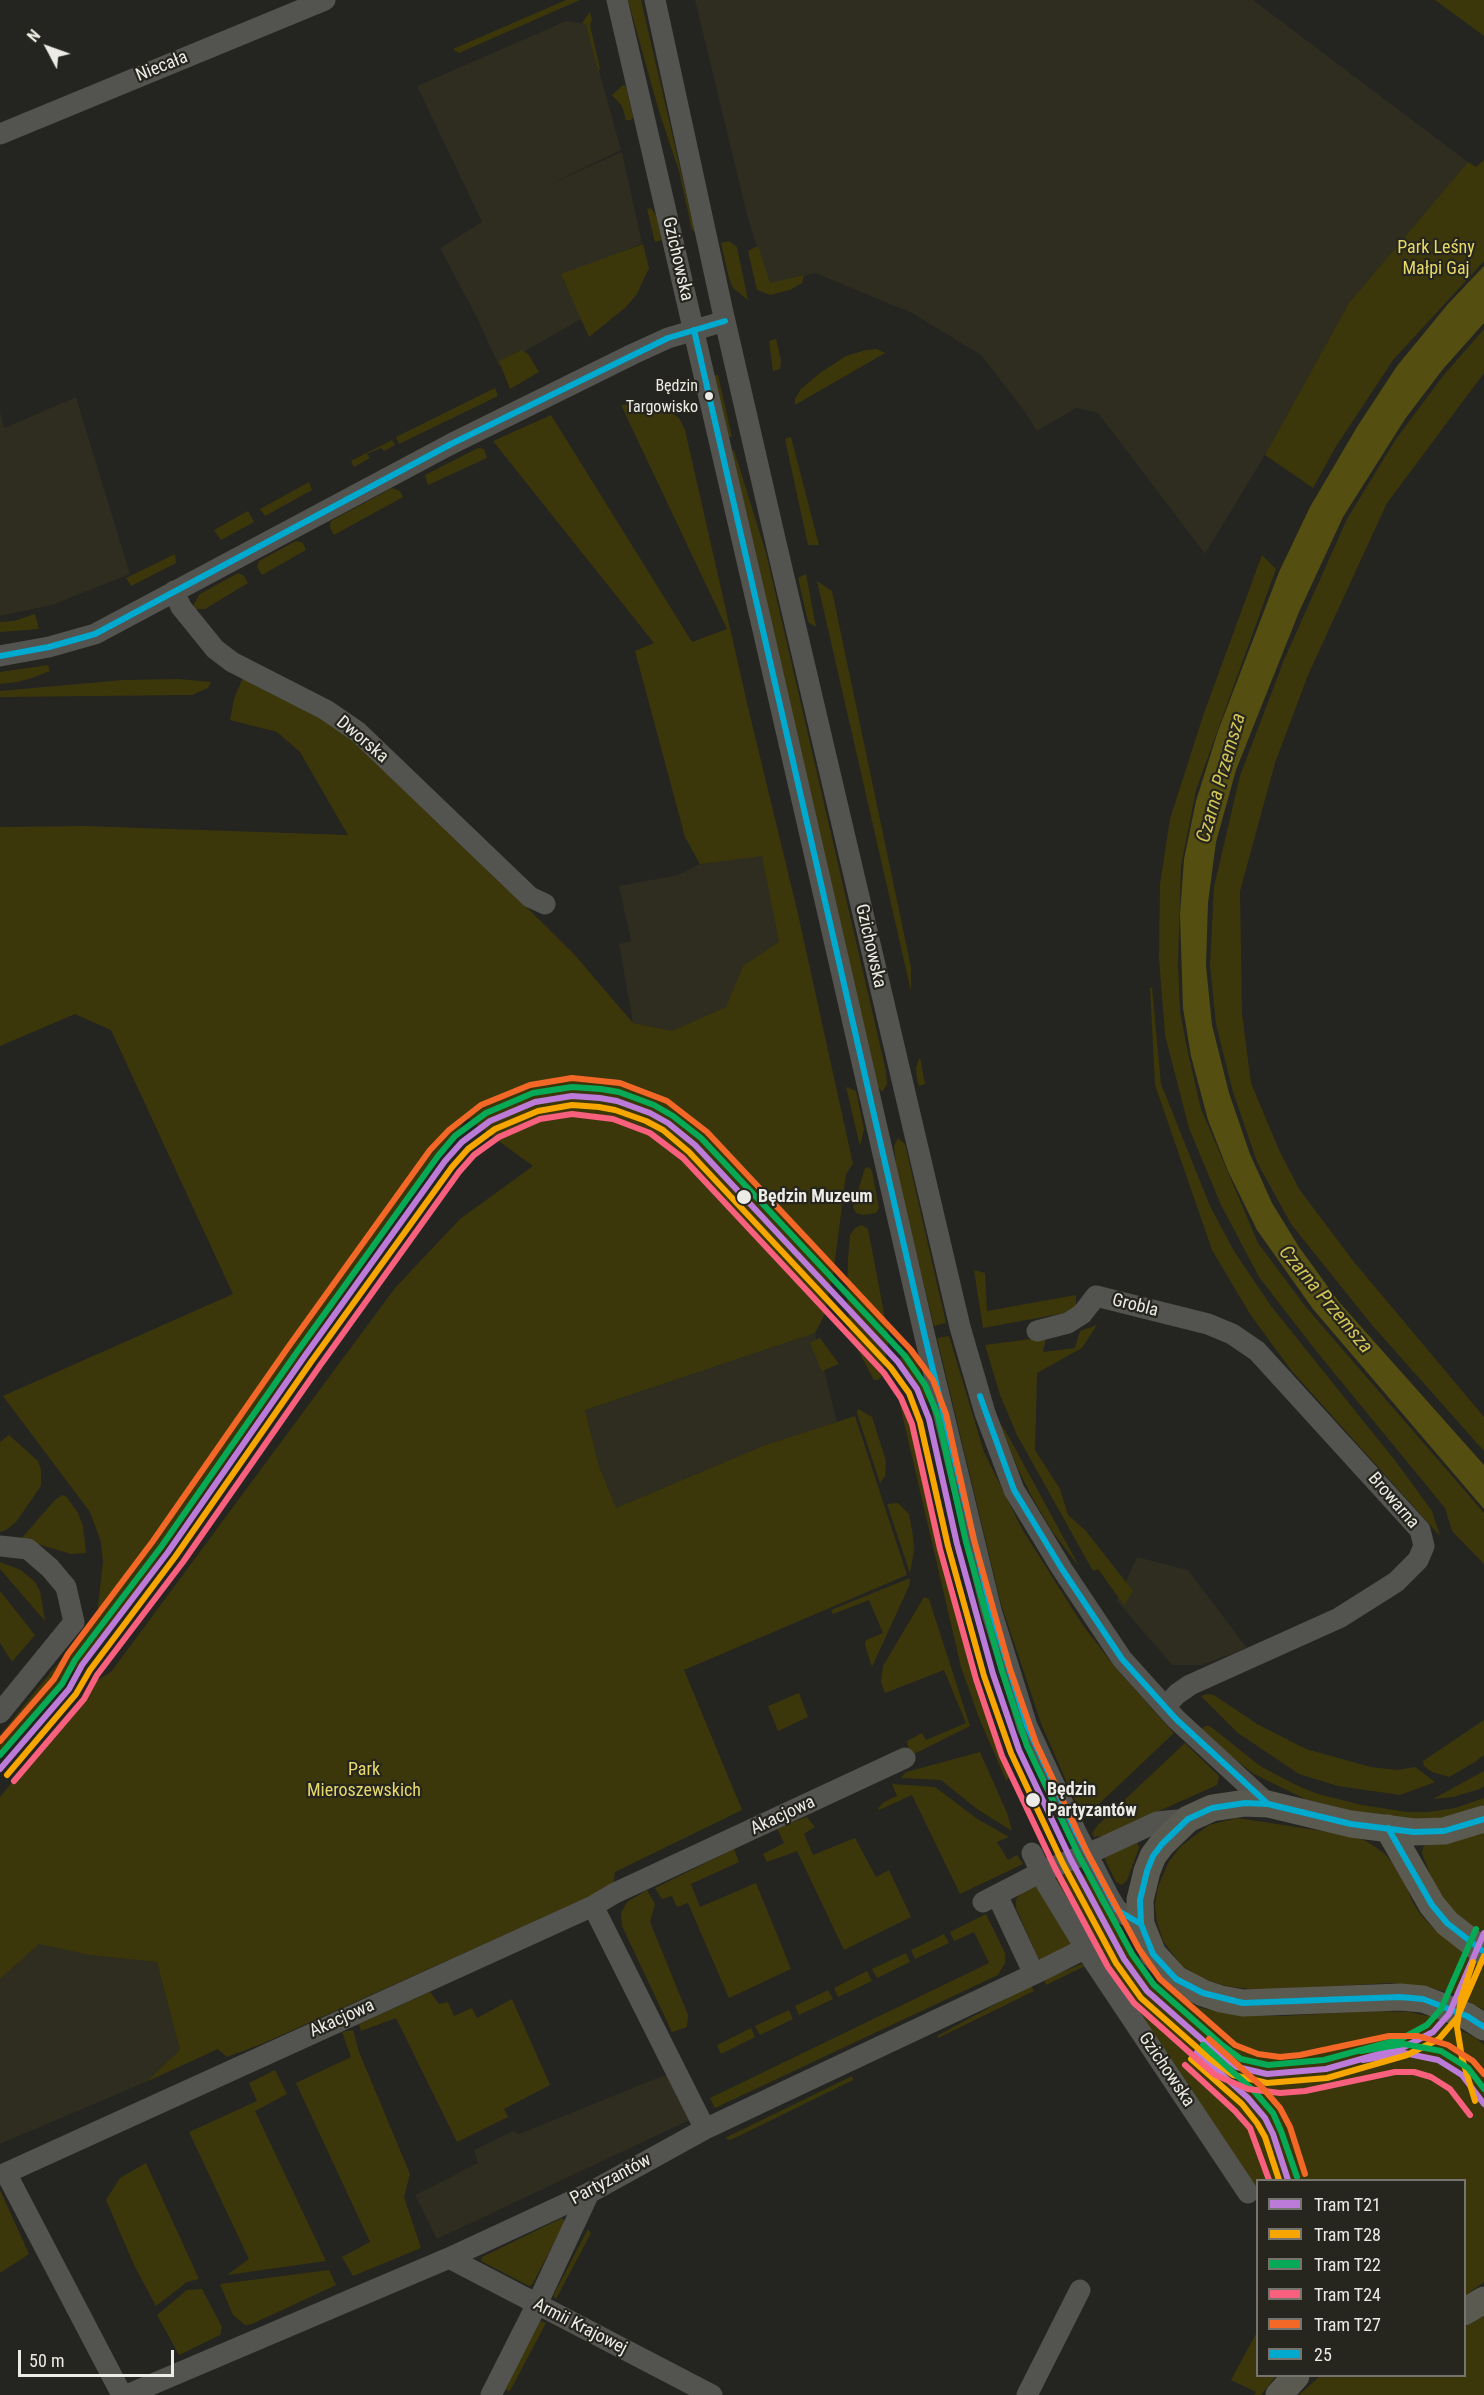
<!DOCTYPE html>
<meta charset="utf-8">
<style>
body{margin:0}
#map{position:relative;width:1484px;height:2395px;overflow:hidden;background:#242420;font-family:"Roboto Condensed",sans-serif}
canvas{display:block}
.legend{position:absolute;left:1256px;top:2179px;width:210px;height:198px;box-sizing:border-box;background:#26251e;border:2px solid #75746e;margin:0;padding:8px 10px;list-style:none;font-size:18px;color:#ecebe6}
.legend li{display:flex;align-items:center;gap:12px;height:30px}
.legend b{width:30px;border:2px solid #75746e}
.north{position:absolute;left:18px;top:18px;width:60px;height:60px;-webkit-text-stroke:4px #26251e;paint-order:stroke;rotate:311deg;font-size:16px;font-weight:700;line-height:24px;text-align:center;color:#ecebe6}
.north::after{content:'';display:block;margin:auto;width:21px;height:27px;background:#ecebe6;clip-path:polygon(50% 0,100% 100%,50% 72%,0 100%)}
.scale{position:absolute;left:18px;top:2350px;width:156px;height:27px;box-sizing:border-box;border:3px solid #ecebe6;border-top:0;padding-left:8px;font-size:18px;line-height:21px;white-space:nowrap;color:#ecebe6;-webkit-text-stroke:4px #26251e;paint-order:stroke}
</style>
<div id="map">
<canvas width="1484" height="2395"></canvas>
<ul class="legend">
<li><b style="height:8px;background:#bd7bd9"></b>Tram T21</li>
<li><b style="height:8px;background:#f7a600"></b>Tram T28</li>
<li><b style="height:8px;background:#06aa56"></b>Tram T22</li>
<li><b style="height:8px;background:#f8607d"></b>Tram T24</li>
<li><b style="height:8px;background:#f36827"></b>Tram T27</li>
<li><b style="height:8px;background:#00a9ce"></b>25</li>
</ul>
<div class="north">N</div>
<div class="scale">50 m</div>
</div>
<script>
const ctx = document.querySelector('canvas').getContext('2d');
ctx.lineJoin = 'round';
function fill(path, color) {
  ctx.fillStyle = color;
  ctx.fill(path, 'evenodd');
}
function poly(rows) {
  const path = new Path2D();
  for (const r of rows) {
    path.moveTo(r[0], r[1]);
    for (let i = 2; i < r.length; i += 2) path.lineTo(r[i], r[i + 1]);
  }
  return path;
}
function strokePath(path, color, width, dash) {
  ctx.strokeStyle = color;
  ctx.lineWidth = width;
  ctx.lineCap = dash ? 'butt' : 'round';
  ctx.setLineDash(dash || []);
  ctx.stroke(path);
}
function drawText(font, color, halo, rows, align = 'center') {
  ctx.font = font + ' "Roboto Condensed",sans-serif';
  ctx.lineWidth = 4.5;
  ctx.setLineDash([]);
  ctx.textBaseline = 'middle';
  ctx.strokeStyle = halo;
  ctx.fillStyle = color;
  for (const [text, x, y, turn = 0] of rows) {
    ctx.save();
    ctx.translate(x, y);
    ctx.rotate((+turn || 0) * Math.PI / 180);
    ctx.textAlign = isNaN(turn) ? turn : align;
    if (halo) ctx.strokeText(text, 0, 0);
    ctx.fillText(text, 0, 0);
    ctx.restore();
  }
}
const built = poly([
 [695,0,1253,0,1468,162,1349,303,1265,455,1205,554,1098,413,1076,408,1037,431,1025,412,981,355,912,313,815,273,769,285,747,215],
 [566,21,586,24,621,150,548,185,622,152,642,243,563,280,583,318,499,366,476,316,440,248,482,222,417,86],
 [76,397,130,574,52,605,0,616,0,412,4,428],
 [762,855,779,942,743,966,726,1007,672,1031,633,1023,619,944,631,941,619,886,678,875,700,864],
 [815,1333,837,1422,763,1446,616,1508,599,1466,585,1410],
 [1137,1557,1188,1570,1247,1648,1202,1665,1172,1665,1117,1601],
 [39,1944,89,1955,157,1962,180,2050,146,2082,0,2144,0,1979],
 [672,2072,694,2118,437,2239,415,2195,478,2163,474,2150,513,2131,519,2134]
]);
const green = poly([
 [566,0,580,0,459,53,453,49],
 [628,0,641,0,695,232,692,230,679,171,658,108],
 [1435,0,1484,0,1484,36],
 [590,12,592,20,590,25,600,69,598,70,586,25,582,23],
 [623,85,626,86,633,117,631,120,626,120,622,106,612,95],
 [1484,160,1484,261,1393,360,1335,448,1313,488,1265,455,1349,303,1468,162,1476,167],
 [651,208,656,215,662,240,655,242,647,209],
 [729,241,737,247,748,300,733,288,729,278,721,243],
 [643,244,649,268,637,294,626,307,589,337,561,274],
 [758,246,770,283,804,275,802,283,790,290,770,295,757,290,748,251],
 [1484,329,1484,373,1387,503,1308,675,1275,763,1240,891,1242,1014,1251,1083,1279,1150,1299,1189,1354,1262,1484,1417,1484,1451,1372,1325,1291,1224,1257,1162,1233,1092,1216,1024,1210,965,1214,887,1240,776,1284,660,1347,519,1396,439,1443,376],
 [776,339,781,360,780,369,773,371,769,341],
 [877,349,885,353,795,405,795,399,801,389,820,373,846,356,866,350],
 [522,350,528,354,539,372,510,389,499,361],
 [716,375,718,375,732,437,728,437,714,376],
 [495,388,498,396,399,444,396,437],
 [650,402,665,407,679,418,685,430,747,703,798,914,853,1164,846,1174,834,1268,824,1316,815,1333,585,1410,599,1466,616,1508,763,1446,855,1416,907,1575,684,1670,742,1810,615,1872,613,1886,264,2043,227,2057,218,2049,146,2082,180,2050,157,1962,89,1955,39,1944,0,1979,0,1797,96,1681,111,1672,395,1288,460,1219,533,1166,467,1118,111,1626,0,1759,0,1735,97,1615,103,1562,101,1542,90,1512,3,1396,233,1294,111,1030,75,1014,0,1046,0,827,85,826,348,835,300,752,277,732,230,720,234,699,244,675,353,736,573,953,633,1023,672,1031,726,1007,743,966,779,942,762,856,700,864,685,837,635,651,654,643,493,441,551,415,692,642,727,629,621,405],
 [791,437,819,545,808,545,785,439],
 [392,440,395,445,384,451,381,448,367,454,370,458,354,467,351,461],
 [478,448,484,449,487,458,428,485,425,475],
 [732,450,734,450,766,553,886,1071,887,1084,882,1092,878,1087],
 [309,482,312,490,265,516,260,509],
 [392,488,400,491,403,497,334,535,330,528,331,521],
 [248,511,254,522,221,540,214,530],
 [296,541,303,543,306,550,262,575,257,567,259,561],
 [175,554,176,563,131,586,126,578],
 [1262,555,1276,569,1196,790,1181,866,1178,964,1180,1012,1188,1053,1201,1109,1258,1243,1305,1306,1484,1513,1484,1564,1452,1531,1445,1508,1317,1352,1259,1277,1221,1205,1189,1128,1165,1035,1159,957,1160,884,1170,819,1204,713],
 [238,573,244,576,248,583,205,609,195,609,194,604,200,594],
 [806,574,816,627,808,622,798,578],
 [817,581,832,591,911,967,911,991],
 [35,614,39,629,0,632,0,622,14,621],
 [48,665,50,671,32,678,17,682,0,684,0,672],
 [179,679,211,682,208,688,192,695,0,697,0,691,123,680],
 [1152,987,1161,1084,1210,1206,1234,1251,1271,1306,1397,1463,1432,1511,1440,1536,1291,1370,1250,1314,1212,1250,1155,1085,1150,988],
 [920,1057,925,1084,919,1086,917,1079,916,1067],
 [846,1087,856,1091,864,1129,860,1146],
 [898,1138,905,1144,946,1323,934,1326,897,1174,894,1146],
 [869,1167,872,1171,879,1208,876,1213,863,1215,856,1213,853,1207,865,1168],
 [862,1225,868,1229,889,1339,882,1376,878,1380,874,1380,854,1343,850,1332,847,1298,848,1260,850,1235,855,1228],
 [974,1270,985,1273,987,1311,1076,1295,1076,1311,983,1328],
 [1097,1325,1082,1348,1037,1373,1035,1450,1060,1489,1068,1515,1086,1531,1133,1591,1124,1605,1098,1569,1093,1571,1017,1435,1000,1395,985,1345,1046,1337,1043,1352,1075,1348,1080,1331],
 [949,1336,984,1452,1022,1529,1082,1624,1114,1666,1174,1733,1083,1819,1042,1726,1001,1604,937,1338],
 [820,1338,839,1364,822,1371,810,1343],
 [915,1349,924,1385,928,1403,900,1358,909,1350],
 [896,1388,909,1409,914,1425,944,1567,957,1616,1000,1741,996,1744,1010,1777,1006,1780,979,1718,961,1667],
 [858,1409,872,1417,886,1461,885,1476,880,1483,857,1413],
 [999,1421,1010,1439,1080,1568,1052,1531,1033,1499,1018,1469],
 [9,1435,38,1461,41,1470,41,1486,16,1522,6,1530,0,1532,0,1442],
 [62,1495,66,1496,78,1513,83,1526,86,1553,71,1554,21,1539,54,1501],
 [898,1503,909,1514,913,1536,914,1550,910,1573,887,1504],
 [0,1562,21,1570,35,1582,40,1591,45,1621,0,1569],
 [910,1578,909,1586,872,1667,865,1645,866,1640,883,1633,869,1600,833,1614,831,1610],
 [0,1591,35,1635,12,1662,0,1643],
 [924,1597,929,1599,970,1726,910,1756,907,1741,922,1733,926,1740,966,1723,944,1670,885,1693,881,1682,883,1666],
 [799,1693,808,1717,778,1731,768,1706],
 [1207,1694,1214,1695,1257,1724,1306,1749,1371,1767,1397,1770,1415,1767,1435,1782,1400,1795,1338,1786,1299,1774,1238,1733,1201,1696],
 [1484,1720,1484,1755,1475,1762,1449,1777,1432,1772,1424,1766,1423,1761],
 [1205,1726,1209,1726,1215,1730,1260,1766,1298,1786,1318,1794,1362,1805,1407,1812,1428,1812,1455,1808,1484,1798,1484,1808,1440,1820,1382,1818,1305,1799,1254,1774,1227,1753,1201,1729],
 [1185,1743,1219,1776,1217,1785,1103,1836,1094,1837,1092,1833,1098,1825],
 [980,1752,1007,1813,1012,1831,977,1809,941,1780,901,1778,906,1772],
 [1484,1771,1484,1786,1480,1789,1453,1797,1433,1799],
 [892,1784,935,1787,976,1818,1009,1837,997,1842,1008,1860,1017,1855,1023,1864,960,1894,912,1795,879,1810,878,1808,884,1802,897,1796],
 [807,1817,815,1827,804,1834,813,1855,855,1838,876,1877,889,1870,911,1917,844,1950,797,1851,767,1862,763,1854,784,1843,777,1828],
 [1237,1818,1349,1835,1366,1841,1384,1853,1401,1873,1412,1901,1421,1915,1433,1928,1484,1968,1484,2010,1455,1994,1423,1986,1391,1983,1257,1990,1226,1986,1201,1978,1181,1965,1163,1941,1157,1922,1155,1905,1158,1887,1168,1863,1181,1846,1209,1825],
 [1484,1831,1484,1938,1454,1912,1435,1888,1422,1853,1423,1847,1428,1842],
 [1138,1843,1139,1848,1127,1880,1122,1885,1116,1882,1103,1855],
 [734,1849,739,1862,691,1884,700,1907,756,1883,791,1969,729,1998,688,1903,677,1907,672,1896,662,1899,655,1888],
 [1074,1870,1087,1877,1135,1961,1148,1976,1183,2000,1201,2008,1230,2014,1282,2016,1376,2011,1409,2012,1433,2017,1476,2038,1484,2045,1484,2282,1465,2296,1464,2180,1258,2180,1257,2200,1105,1968,1051,1881],
 [1035,1885,1040,1886,1077,1943,1042,1961,1037,1956,1016,1908,1016,1900,1020,1894],
 [647,1890,655,1904,650,1922,688,2015,687,2027,672,2032,622,1926,621,1913,627,1902],
 [986,1914,1005,1953,1005,1963,998,1975,715,2108,710,2098,989,1963,974,1932,954,1941,950,1932],
 [944,1934,949,1943,915,1959,911,1950],
 [906,1953,910,1962,877,1978,872,1969],
 [1082,1964,1087,1965,1046,1985,1044,1979],
 [867,1971,872,1981,838,1997,834,1988],
 [1031,1985,1034,1991,938,2038,937,2036],
 [828,1990,833,1999,799,2015,795,2006],
 [430,1992,439,2004,448,2002,454,2016,472,2008,477,2018,512,1999,550,2085,504,2109,508,2117,457,2142,396,2018,361,2031,359,2024],
 [789,2010,793,2019,760,2035,755,2026],
 [751,2028,755,2037,721,2054,717,2045],
 [353,2030,359,2052,410,2174,404,2197,421,2248,353,2276,342,2257,370,2242,296,2083,351,2057,342,2032],
 [275,2070,287,2094,255,2111,326,2261,227,2275,249,2259,189,2132,257,2101,249,2083],
 [852,2076,853,2080,741,2135,730,2140,725,2138],
 [146,2163,199,2279,187,2282,156,2306,135,2267,106,2200,120,2178],
 [0,2190,29,2254,0,2273],
 [562,2218,565,2222,532,2285,529,2286,481,2261,482,2257],
 [588,2229,591,2233,556,2299,553,2296],
 [329,2270,336,2285,252,2324,245,2325,233,2315,220,2284],
 [202,2289,222,2327,220,2335,179,2355,157,2315,187,2290],
 [1484,2316,1484,2395,1299,2395,1320,2376,1464,2376,1465,2327],
 [540,2321,546,2323,510,2391,505,2389],
 [1257,2332,1258,2376,1276,2376,1261,2395,1254,2395,1256,2392,1231,2380]
]);
const water = poly([
 [1484,266,1484,323,1443,369,1405,419,1343,517,1299,612,1236,770,1216,842,1208,903,1206,966,1212,1025,1229,1093,1250,1154,1272,1203,1299,1247,1339,1302,1484,1465,1484,1509,1313,1309,1257,1230,1228,1171,1208,1120,1191,1056,1183,1008,1180,914,1184,859,1196,801,1218,731,1279,572,1310,507,1357,427,1397,366,1448,304]
]);
const minor = poly([
 [617,0,763,630,925,1337,991,1610,1027,1726,1076,1832,1109,1897,1117,1910,1141,1924],
 [655,0,722,308,776,543,960,1327,985,1413,1014,1490,1062,1569,1122,1659,1176,1719,1268,1804],
 [0,134,325,0],
 [174,591,181,607,215,649,232,662,326,710,358,732,530,897,545,904],
 [0,656,49,647,95,634,451,444,633,354,668,338,725,321],
 [1037,1331,1068,1323,1082,1314,1096,1296,1208,1324,1232,1334,1257,1351,1420,1530,1424,1546,1418,1560,1396,1582,1339,1618,1190,1685,1177,1694,1165,1707],
 [0,1546,28,1549,50,1568,66,1587,74,1622,0,1713],
 [1032,1853,1046,1883,1094,1962,1248,2193],
 [997,1895,1034,1974],
 [983,1902,1041,1872,1101,1848,1157,1822,1188,1819],
 [593,1906,705,2129],
 [449,2258,712,2395],
 [122,2395,6,2173,593,1906,615,1893,905,1758],
 [127,2395,449,2258,589,2193,705,2129,1034,1974,1086,1948],
 [491,2395,537,2304,589,2193],
 [1027,2395,1080,2290]
]);
const major = poly([
 [1484,1819,1444,1831,1414,1832,1351,1824,1268,1804,1245,1803,1212,1808,1188,1819,1162,1844,1153,1856,1147,1871,1140,1900,1141,1924,1153,1954,1176,1979,1203,1993,1221,1999,1243,2003,1400,1997,1423,1999,1467,2016,1484,2027],
 [1388,1828,1432,1905,1447,1923,1484,1952],
 [1464,2312,1484,2300],
 [1279,2395,1296,2376]
]);
const bus1 = poly([
 [694,330,925,1337,991,1610,1027,1726,1076,1832,1117,1910,1141,1924],
 [0,656,49,647,95,634,451,444,668,338,725,321],
 [980,1396,1014,1490,1062,1569,1122,1659,1176,1719,1268,1804],
 [1484,1819,1444,1831,1414,1832,1351,1824,1268,1804,1245,1803,1212,1808,1188,1819,1162,1844,1153,1856,1147,1871,1140,1900,1141,1924,1153,1954,1176,1979,1203,1993,1243,2003,1400,1997,1423,1999,1467,2016,1484,2027],
 [1388,1828,1432,1905,1447,1923,1484,1952]
]);
const tram1 = poly([
 [0,1769,69,1689,82,1665,168,1552,304,1357,445,1161,462,1142,490,1121,535,1102,572,1096,600,1098,617,1101,650,1113,668,1123,695,1145,898,1362,917,1389,929,1419,957,1544,993,1674,1019,1750,1071,1860,1124,1959,1147,1991,1216,2052,1237,2067,1267,2074,1326,2069,1404,2047,1433,2032,1449,2014,1484,1933],
 [1197,2052,1248,2098,1265,2118,1273,2134,1288,2180],
 [1363,2060,1404,2053,1438,2060,1462,2075,1484,2104]
]);
const tram2 = poly([
 [7,1775,76,1694,90,1670,175,1557,311,1362,452,1167,468,1149,495,1129,538,1111,572,1105,599,1107,615,1110,646,1121,663,1130,689,1152,891,1368,909,1393,920,1422,948,1546,984,1676,1011,1753,1063,1864,1116,1963,1141,1998,1210,2059,1233,2075,1267,2083,1327,2078,1407,2055,1439,2039,1457,2018,1484,1956],
 [1473,1962,1461,1998,1457,2027,1462,2058,1475,2101],
 [1191,2059,1242,2104,1257,2123,1265,2137,1279,2180]
]);
const tram3 = poly([
 [0,1755,62,1684,75,1660,161,1547,297,1352,438,1156,455,1136,486,1113,533,1093,572,1087,601,1089,619,1092,654,1105,673,1116,701,1138,905,1356,925,1385,938,1416,966,1542,1002,1671,1027,1746,1079,1856,1132,1954,1154,1985,1222,2045,1241,2059,1268,2065,1324,2060,1401,2039,1427,2025,1441,2009,1476,1929],
 [1203,2045,1254,2091,1273,2113,1281,2131,1297,2177],
 [1361,2051,1404,2044,1441,2051,1468,2068,1484,2089]
]);
const tram4 = poly([
 [14,1781,84,1699,97,1675,183,1562,319,1367,459,1172,474,1155,499,1137,540,1119,572,1114,613,1119,650,1133,683,1158,884,1373,901,1398,912,1424,940,1549,976,1679,1002,1756,1055,1868,1108,1967,1134,2003,1215,2075,1248,2089,1280,2093,1305,2091,1395,2072,1414,2072,1431,2077,1450,2089,1470,2115],
 [1185,2065,1235,2111,1250,2128,1269,2180]
]);
const tram5 = poly([
 [0,1741,54,1679,68,1654,153,1541,289,1346,430,1150,449,1130,481,1105,530,1085,572,1078,620,1083,667,1101,707,1132,911,1350,933,1380,946,1414,974,1540,1010,1669,1036,1743,1087,1852,1139,1949,1160,1979,1235,2045,1258,2054,1280,2057,1300,2055,1389,2036,1418,2036,1448,2045,1473,2061,1484,2074],
 [1209,2039,1260,2085,1280,2108,1290,2127,1305,2174]
]);
const markers = [
 [709,396,5,"#ecebe6"],
 [744,1197,8,"#ecebe6"],
 [1033,1800,8,"#ecebe6"]
];
const busNames = [
 ["Będzin",698,387],
 ["Targowisko",698,408]
];
const streetNames = [
 ["Niecała",162,67,-22],
 ["Gzichowska",677,259,77],
 ["Dworska",362,740,40],
 ["Gzichowska",870,946,77],
 ["Grobla",1135,1306,14],
 ["Browarna",1393,1501,49],
 ["Akacjowa",783,1816,-25],
 ["Akacjowa",342,2019,-24],
 ["Gzichowska",1166,2070,56],
 ["Partyzantów",611,2180,-28],
 ["Armii Krajowej",580,2327,27]
];
const parkNames = [
 ["Park Leśny",1436,248],
 ["Małpi Gaj",1436,269],
 ["Park",364,1770],
 ["Mieroszewskich",364,1791]
];
const stopNames = [
 ["Będzin Muzeum",758,1197],
 ["Będzin",1047,1790],
 ["Partyzantów",1047,1811]
];
const waterNames = [
 ["Czarna Przemsza",1222,778,-74],
 ["Czarna Przemsza",1325,1300,50]
];
fill(built, '#2e2d20');
fill(green, '#3c370b');
fill(water, '#554e11');
strokePath(minor, '#535350', 21);
strokePath(major, '#5a5a51', 27);
strokePath(bus1, '#00a9ce', 6);
strokePath(tram1, '#bd7bd9', 6);
strokePath(tram2, '#f7a600', 6);
strokePath(tram3, '#06aa56', 6);
strokePath(tram4, '#f8607d', 6);
strokePath(tram5, '#f36827', 6);
for (const [x, y, r, color] of markers) {
  const dot = new Path2D();
  dot.arc(x, y, r, 0, 2 * Math.PI);
  ctx.fillStyle = color;
  ctx.fill(dot);
  strokePath(dot, '#26251e', 2);
}
drawText('16px', '#ecebe6', '#26251e', busNames, 'right');
drawText('18px', '#ecebe6', '#26251e', streetNames);
drawText('18px', '#e7d969', '#26251e', parkNames);
drawText('bold 18px', '#ecebe6', '#26251e', stopNames, 'left');
drawText('italic 20px', '#d2c453', '#26251e', waterNames);
</script>
